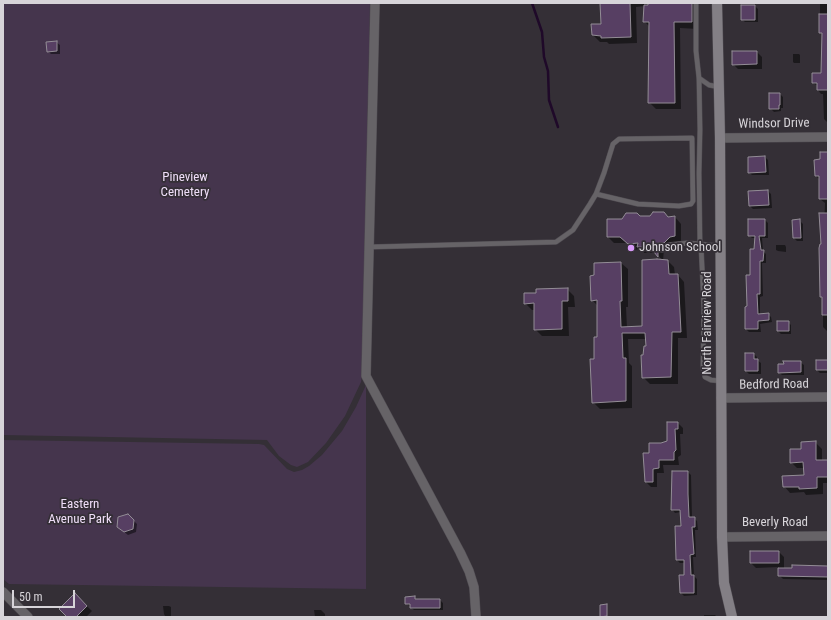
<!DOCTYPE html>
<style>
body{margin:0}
#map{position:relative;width:831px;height:620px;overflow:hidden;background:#342f36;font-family:"Roboto Condensed",sans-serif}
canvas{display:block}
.frame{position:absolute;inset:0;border:4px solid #d7d4d9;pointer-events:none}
.scale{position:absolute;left:12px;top:590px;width:63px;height:18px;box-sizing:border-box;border:2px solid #d7d4d9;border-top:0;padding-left:5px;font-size:12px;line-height:14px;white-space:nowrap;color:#d7d4d9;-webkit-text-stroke:3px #342f36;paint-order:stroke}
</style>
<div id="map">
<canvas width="831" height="620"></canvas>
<div class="frame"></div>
<div class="scale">50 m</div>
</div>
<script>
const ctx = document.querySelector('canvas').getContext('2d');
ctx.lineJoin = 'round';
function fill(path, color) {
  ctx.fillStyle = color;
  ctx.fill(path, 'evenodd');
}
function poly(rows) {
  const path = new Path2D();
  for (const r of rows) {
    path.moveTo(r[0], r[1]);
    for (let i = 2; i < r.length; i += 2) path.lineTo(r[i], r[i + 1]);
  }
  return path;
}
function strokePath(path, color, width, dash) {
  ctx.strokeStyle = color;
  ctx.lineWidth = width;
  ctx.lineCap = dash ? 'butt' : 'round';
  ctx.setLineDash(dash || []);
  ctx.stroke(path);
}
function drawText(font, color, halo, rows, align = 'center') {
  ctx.font = font + ' "Roboto Condensed",sans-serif';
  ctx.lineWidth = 3.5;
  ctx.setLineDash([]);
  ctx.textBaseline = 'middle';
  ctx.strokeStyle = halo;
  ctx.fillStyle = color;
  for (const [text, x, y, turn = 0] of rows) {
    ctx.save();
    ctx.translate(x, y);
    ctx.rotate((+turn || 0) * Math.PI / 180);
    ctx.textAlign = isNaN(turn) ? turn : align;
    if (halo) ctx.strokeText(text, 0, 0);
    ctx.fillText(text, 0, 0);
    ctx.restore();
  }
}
const green = poly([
 [3,3,370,3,362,375,361,382,345,416,326,443,308,462,297,467,291,465,279,456,267,440,3,435],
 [366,385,366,589,9,584,3,579,3,440,259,444,264,445,287,469,294,472,302,470,309,466,322,455,342,431,356,407]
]);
const shadow = poly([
 [601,3,695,3,698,29,680,28,681,109,656,109,649,102,650,27,644,21,645,6,636,7,637,43,609,44,607,42,600,42,593,35,602,25],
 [820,3,828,3,828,123,824,119,823,94,821,94,818,90,818,86,813,83,822,74,823,35,820,32],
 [755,6,758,9,758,22,745,22,742,19],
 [56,42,60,45,60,54,51,54,48,51],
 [757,52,762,57,762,69,738,69,733,64],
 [793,54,799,54,800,55,800,63,794,63,793,62],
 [770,94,780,94,783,97,783,108,781,108,781,111,774,112,770,108],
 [828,153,828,331,827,331,823,327,823,299,821,297,825,203,820,199,820,180,816,176,821,160],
 [765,157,768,160,769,175,752,175,749,172],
 [768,191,771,194,772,208,753,209,750,206],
 [640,217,675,217,681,224,681,242,677,242,671,249,664,249,663,261,668,261,674,267,675,275,678,275,684,282,687,338,678,338,678,384,650,384,643,377,644,356,647,347,646,339,628,339,629,363,632,366,632,408,600,409,593,402,595,360,598,338,598,306,592,300,595,276,595,264,621,263,628,269,628,307,626,307,627,328,643,327,663,261,656,253,644,253,641,249,635,250,627,243,614,243,608,237,622,220],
 [765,220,768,223,768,238,762,238,763,251,766,254,766,263,762,263,763,296,760,297,760,315,768,314,771,317,772,322,760,324,761,332,749,332,746,329,756,238,752,238,749,235],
 [799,220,803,224,803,241,797,241,794,238],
 [776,245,785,245,786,247,786,252,778,251,776,250],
 [567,289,574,296,575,307,568,307,569,336,542,336,535,329,535,310,532,310,525,303,537,294],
 [788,322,791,325,791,334,781,334,778,331],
 [754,354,757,357,757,360,761,363,761,374,749,374,746,371],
 [828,361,828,373,820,373,817,370],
 [800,362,804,365,804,375,782,375,779,372],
 [678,423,683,428,683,434,680,434,681,455,678,457,679,465,663,465,664,473,657,473,657,487,651,487,646,482,644,454,650,454,662,444,668,442],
 [815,442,822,449,822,461,828,461,828,483,823,483,823,494,806,495,804,492,790,493,784,486,805,476,804,468,797,468,791,462,803,450],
 [688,472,691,475,692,518,694,518,697,521,698,530,695,530,696,557,693,557,694,576,697,579,697,595,684,596,680,592,685,576,685,563,680,563,677,560,682,527,681,512,675,513,672,509],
 [128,515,137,524,136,532,128,535,122,530],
 [779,552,784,557,784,569,828,567,828,580,783,579,779,575,779,567,756,568,751,563],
 [75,595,92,611,86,617,68,617],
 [414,598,417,600,440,600,443,603,443,610,414,610,406,603],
 [163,606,169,606,171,607,171,616,165,616,164,614],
 [314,610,321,610,325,614,325,617,315,617],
 [704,615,715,615,717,617,704,617]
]);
const stream = poly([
 [532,3,542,32,544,57,548,71,549,100,558,127]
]);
const building = poly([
 [600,3,630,3,631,37,601,38,601,36,592,35,591,24,601,24,600,3],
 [648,3,692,3,692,22,674,22,675,103,648,103,649,22,643,22,644,5,648,5,648,3],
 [741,5,755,5,755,20,741,20,741,5],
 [819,14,828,14,828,90,817,90,817,83,812,83,812,73,821,73,822,33,819,33,819,14],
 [57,41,57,51,47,52,46,42,57,41],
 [732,51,757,51,757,64,732,65,732,51],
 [769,93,780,93,780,105,779,105,779,109,769,109,769,93],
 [820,152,828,152,828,199,819,199,819,176,815,176,814,160,820,159,820,152],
 [765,156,766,172,748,173,748,157,765,156],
 [768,190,769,205,749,206,748,191,768,190],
 [653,212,664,212,668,217,675,216,675,236,670,237,664,243,658,243,658,257,650,247,637,247,638,243,628,244,620,237,607,237,607,219,622,219,626,213,637,213,640,216,650,216,653,212],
 [819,213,828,213,828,315,822,315,822,297,820,297,819,248,820,244,821,244,819,213],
 [748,219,765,219,765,236,759,236,761,250,764,250,763,261,760,261,760,294,757,294,758,314,769,313,769,320,758,321,758,329,745,329,745,307,747,306,746,275,750,275,750,249,754,249,755,236,748,236,748,219],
 [800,219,801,238,793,238,792,220,800,219],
 [657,259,668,260,669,274,678,274,681,332,672,332,671,377,642,378,641,355,643,355,644,346,646,346,645,333,622,333,623,358,626,358,626,401,592,403,590,359,594,359,594,337,597,337,597,300,591,301,590,276,594,275,594,263,621,262,622,301,620,301,621,327,642,326,642,260,657,259],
 [568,288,568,301,562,301,562,329,534,330,534,303,524,304,524,293,536,293,536,289,568,288],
 [777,321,789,321,789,331,777,331,777,321],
 [745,353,754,353,754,359,758,359,758,371,745,371,745,353],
 [816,360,828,360,828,370,816,370,816,360],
 [783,361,801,361,801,372,778,373,778,364,784,364,783,361],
 [667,422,678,422,678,429,675,429,676,450,674,452,674,460,659,460,659,468,653,469,653,482,645,482,643,453,649,453,649,443,661,443,667,441,667,422],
 [816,441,816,460,828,460,828,477,817,477,817,488,799,489,799,487,783,487,782,476,804,475,803,462,790,463,790,449,801,449,801,442,816,441],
 [672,471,688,471,688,494,689,517,695,517,695,527,692,527,694,554,690,555,691,575,694,575,694,593,680,593,679,575,684,575,684,560,676,560,675,526,681,526,680,510,671,510,672,471],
 [128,514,134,520,133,529,124,532,117,527,118,517,128,514],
 [750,551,779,551,779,563,750,563,750,551],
 [792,565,828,566,828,577,778,576,778,568,792,568,792,565],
 [75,593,87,606,76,617,67,617,59,609,75,593],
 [415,596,415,599,440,599,440,608,410,608,410,604,405,604,405,597,415,596],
 [607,604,607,616,600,617,600,605,607,604]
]);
const lane = poly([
 [696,3,696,51,699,78,700,130,699,173,700,245],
 [699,78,709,85,719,87],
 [701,245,704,308,703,368,705,377,711,380,721,381],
 [369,247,556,242,573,230,590,204,596,194,604,173,613,144,619,139,692,138,693,201,691,204,679,206,638,204,596,194],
 [662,250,669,245,687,243,720,246]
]);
const street = poly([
 [375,3,366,376,460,552,469,571,474,587,476,617],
 [720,138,828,137],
 [721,398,828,397],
 [722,537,828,536],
 [3,592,28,617]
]);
const secondary = poly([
 [717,3,720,138,722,537,724,583,732,617]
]);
const markers = [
 [631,248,4,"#d89af8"]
];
const streetNames = [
 ["Windsor Drive",774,124,-1],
 ["North Fairview Road",708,323,-90],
 ["Bedford Road",774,385,-1],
 ["Beverly Road",775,523]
];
const parkNames = [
 ["Pineview",185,178],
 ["Cemetery",185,193],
 ["Eastern",80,505],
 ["Avenue Park",80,520]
];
const poiNames = [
 ["Johnson School",639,248]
];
fill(green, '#45354d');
fill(shadow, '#0007');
strokePath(stream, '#1f0929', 2.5);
fill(building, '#573f63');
strokePath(building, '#938d96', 1);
strokePath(lane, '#514d53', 5.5);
strokePath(street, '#514d53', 10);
strokePath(secondary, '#514d53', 11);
strokePath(lane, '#666367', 4.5);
strokePath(street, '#666367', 9);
strokePath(secondary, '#837f85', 10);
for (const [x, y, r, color] of markers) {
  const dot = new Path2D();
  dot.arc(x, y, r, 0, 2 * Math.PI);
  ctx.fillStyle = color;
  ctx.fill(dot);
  strokePath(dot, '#342f36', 1.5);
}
drawText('13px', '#d7d4d9', '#342f36', streetNames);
drawText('13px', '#eeddf7', '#342f36', parkNames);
drawText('13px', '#d7d4d9', '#342f36', poiNames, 'left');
</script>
